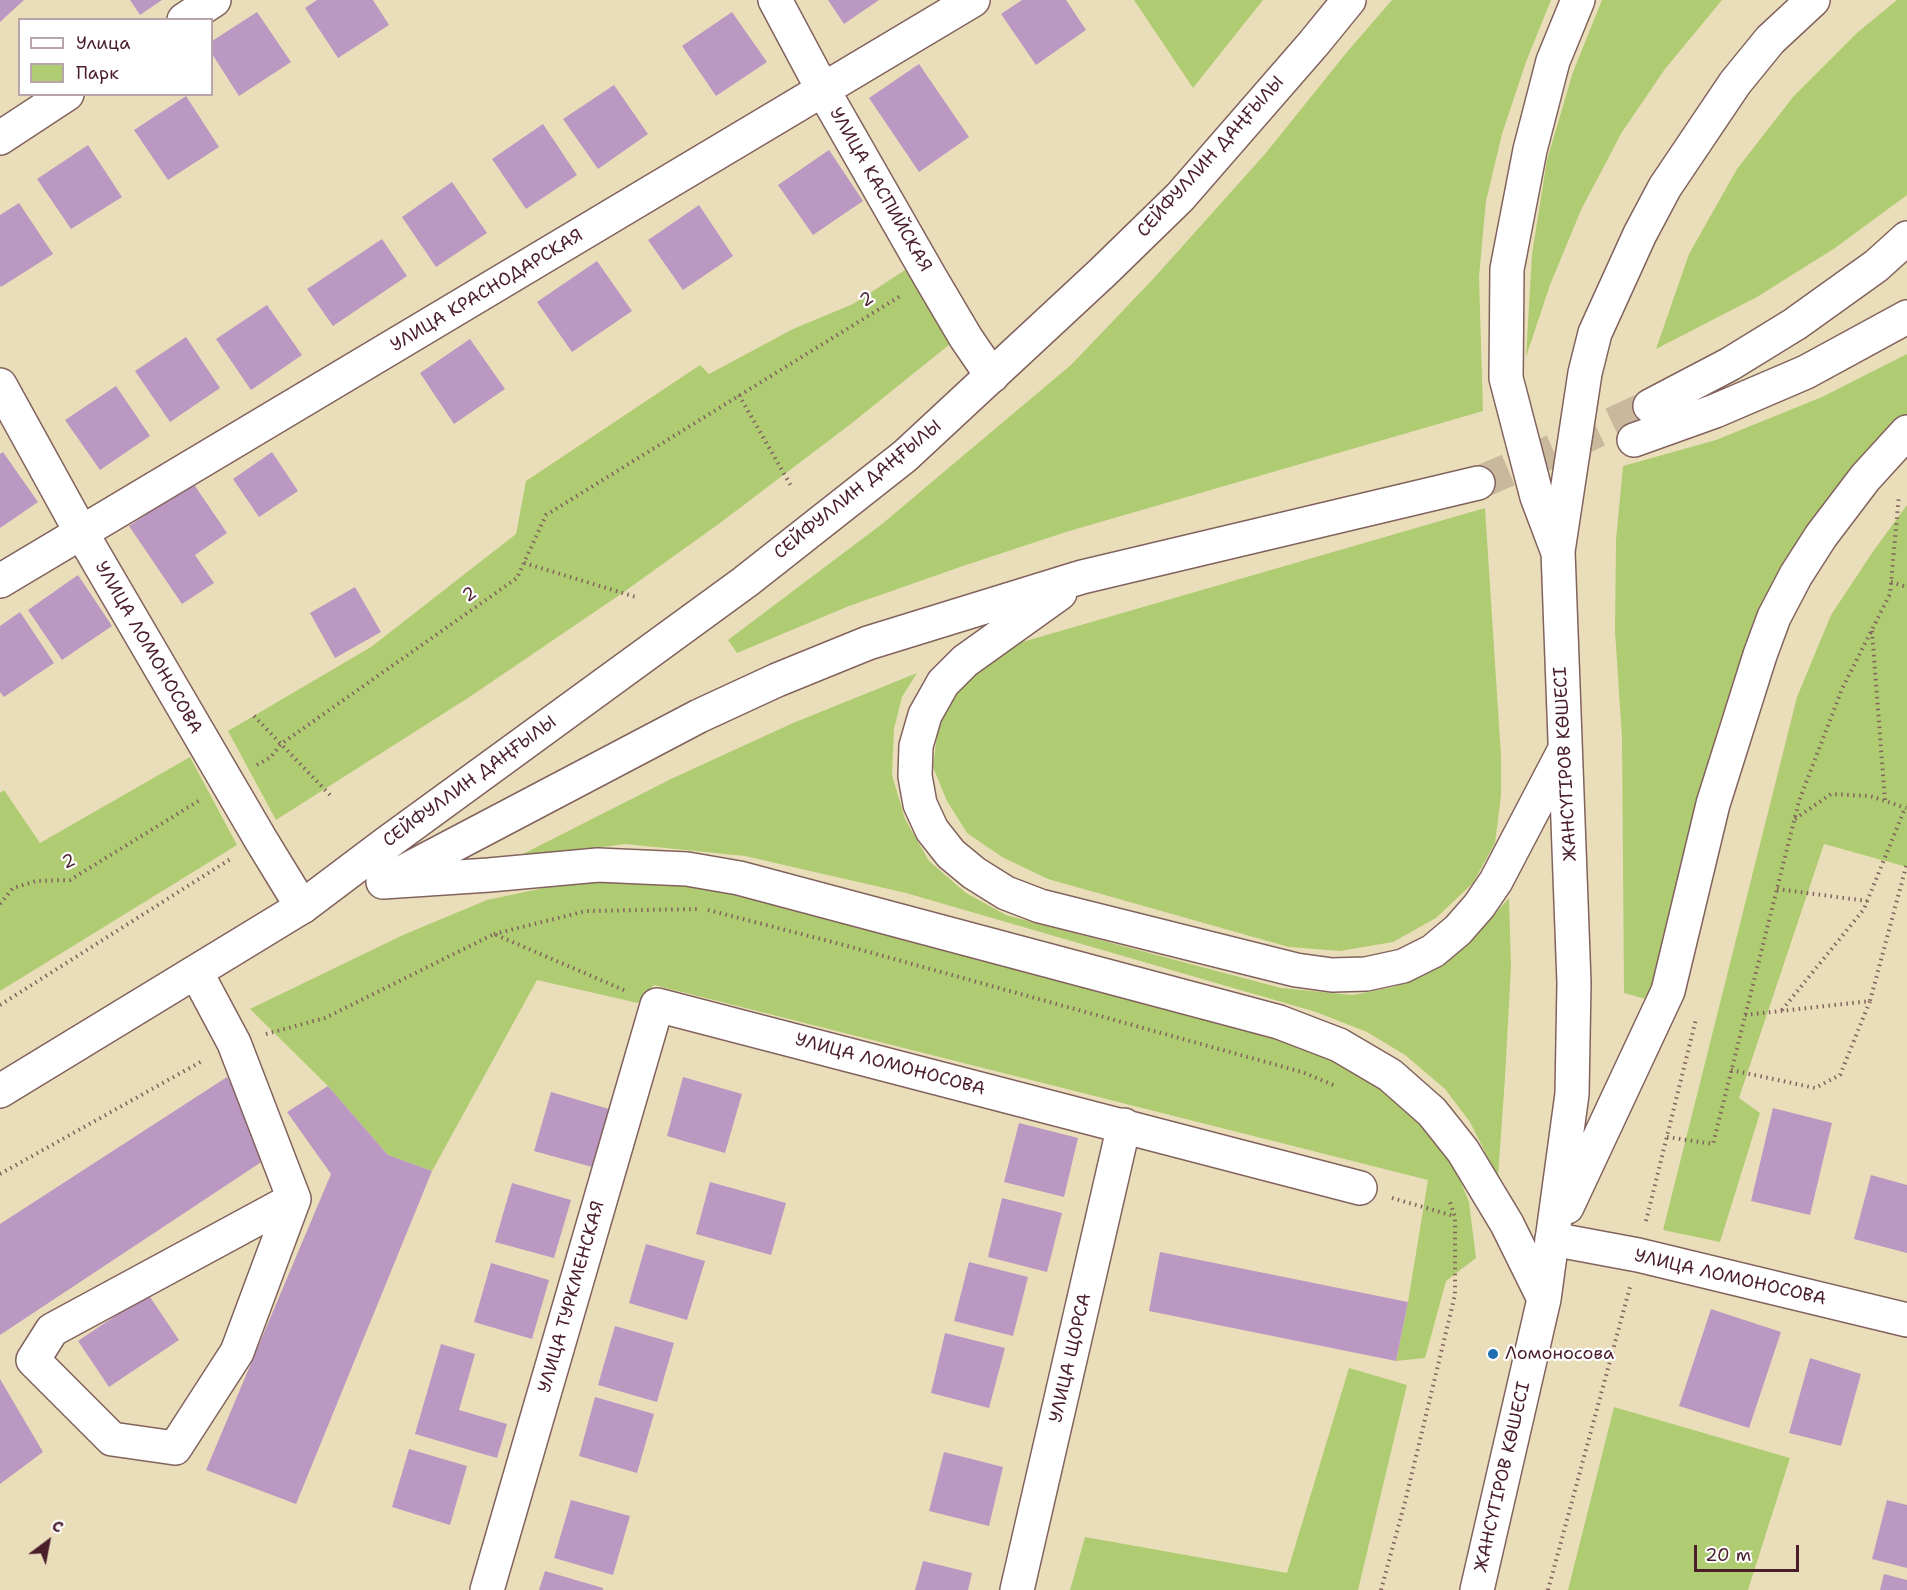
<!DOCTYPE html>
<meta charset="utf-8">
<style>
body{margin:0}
#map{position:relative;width:1907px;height:1590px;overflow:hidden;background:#eadeba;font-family:"Shantell Sans",sans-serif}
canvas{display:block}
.legend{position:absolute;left:18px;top:18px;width:195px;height:78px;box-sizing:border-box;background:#fff;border:2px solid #b7a5aa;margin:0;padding:8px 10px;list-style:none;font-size:18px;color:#4a1f2b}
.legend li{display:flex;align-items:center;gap:12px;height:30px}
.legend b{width:30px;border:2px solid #b7a5aa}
.north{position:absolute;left:18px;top:1512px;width:60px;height:60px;-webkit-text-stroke:4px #fff;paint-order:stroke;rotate:32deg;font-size:16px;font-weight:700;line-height:24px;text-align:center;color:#4a1f2b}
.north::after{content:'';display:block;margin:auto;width:21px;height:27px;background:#4a1f2b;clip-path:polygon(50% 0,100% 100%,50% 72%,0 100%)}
.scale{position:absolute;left:1694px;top:1545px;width:105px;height:27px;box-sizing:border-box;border:3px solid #4a1f2b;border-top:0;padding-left:8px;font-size:18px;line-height:21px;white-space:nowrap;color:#4a1f2b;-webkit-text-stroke:4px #fff;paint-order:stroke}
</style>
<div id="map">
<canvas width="1907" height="1590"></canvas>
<ul class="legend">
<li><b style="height:8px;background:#fff"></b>Улица</li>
<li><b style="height:16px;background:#afcc73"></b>Парк</li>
</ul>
<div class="north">С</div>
<div class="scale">20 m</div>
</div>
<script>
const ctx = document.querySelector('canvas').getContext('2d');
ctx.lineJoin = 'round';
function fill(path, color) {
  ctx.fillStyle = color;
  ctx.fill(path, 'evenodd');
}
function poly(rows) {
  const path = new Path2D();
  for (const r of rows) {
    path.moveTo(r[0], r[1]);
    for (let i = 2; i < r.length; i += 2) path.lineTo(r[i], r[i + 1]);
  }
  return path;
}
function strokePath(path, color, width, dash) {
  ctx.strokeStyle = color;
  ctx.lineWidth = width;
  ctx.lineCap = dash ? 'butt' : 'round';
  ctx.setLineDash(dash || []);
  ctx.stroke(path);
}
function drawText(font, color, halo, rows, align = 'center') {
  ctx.font = font + ' "Shantell Sans",sans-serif';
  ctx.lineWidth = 4.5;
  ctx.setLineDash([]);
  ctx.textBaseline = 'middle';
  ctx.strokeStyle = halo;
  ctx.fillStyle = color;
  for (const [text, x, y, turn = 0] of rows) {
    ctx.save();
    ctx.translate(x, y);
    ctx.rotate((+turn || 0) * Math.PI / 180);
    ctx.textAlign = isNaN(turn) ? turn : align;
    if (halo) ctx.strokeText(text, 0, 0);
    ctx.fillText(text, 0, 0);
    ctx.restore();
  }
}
const green = poly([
 [1134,0,1263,0,1193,88],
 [1392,0,1551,0,1526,62,1502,134,1486,201,1479,277,1483,411,1066,532,963,566,849,606,737,653,728,640,882,524,1072,364,1154,278,1265,154,1347,52],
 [1602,0,1722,0,1665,69,1622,132,1581,210,1550,285,1526,357,1532,254,1547,160,1573,72],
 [1897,0,1907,0,1907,195,1835,248,1757,297,1656,349,1689,254,1737,169,1793,97,1858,32],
 [905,270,955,340,852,423,720,523,621,594,468,698,276,820,228,731,371,647,516,534,526,481,700,365,709,374,793,329,853,304],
 [1907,354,1907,418,1744,655,1718,728,1649,1000,1624,993,1622,738,1615,631,1616,540,1623,466,1716,440,1822,397],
 [1907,505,1907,867,1824,844,1739,1098,1760,1113,1720,1242,1663,1230,1797,697,1831,615,1874,550],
 [1485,508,1501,756,1501,796,1495,843,1473,883,1436,918,1393,942,1340,951,1289,947,1048,879,1002,857,967,833,947,801,933,767,938,728,957,691,979,666,1005,647],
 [917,673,902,697,894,729,892,775,905,819,929,861,966,893,1006,915,1281,988,1353,995,1393,987,1431,971,1464,948,1509,898,1511,967,1505,1077,1498,1178,1470,1122,1445,1089,1405,1055,1367,1032,1316,1012,906,893,745,856,625,844,513,859,671,779,793,723],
 [190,757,237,845,0,991,0,793,4,790,40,843],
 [635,878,713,887,1251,1025,1372,1074,1448,1150,1469,1202,1476,1258,1446,1281,1425,1358,1396,1361,1408,1302,1428,1180,654,985,638,1003,537,980,432,1171,388,1155,328,1086,250,1009,403,935,487,900,567,883],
 [1349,1368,1407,1385,1358,1590,1070,1590,1085,1537,1287,1573],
 [1614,1407,1790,1458,1748,1590,1568,1590]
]);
const building = poly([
 [0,0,24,0,0,22],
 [130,0,162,0,140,15],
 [317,0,373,0,389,25,338,58,305,8],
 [828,0,879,0,844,24],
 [1022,0,1066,0,1086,30,1036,65,1001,14],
 [257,12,291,62,239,96,212,54,212,41],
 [732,12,767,62,716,96,682,46],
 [919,64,969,137,919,172,869,98],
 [614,85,648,134,598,169,563,119],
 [186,96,219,147,168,180,134,130],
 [543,124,577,175,526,209,492,159],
 [88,145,122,197,71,229,37,179],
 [829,150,863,201,813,235,778,185],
 [452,182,487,233,436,267,402,217],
 [19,203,53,254,1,287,0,285,0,215],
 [699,205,733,256,683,290,648,240],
 [382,239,407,276,333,326,307,289],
 [597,261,632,311,572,352,537,302],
 [267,305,302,355,251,390,216,339],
 [186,337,220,388,170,422,135,371],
 [470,339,505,389,454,424,420,373],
 [116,386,150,436,100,470,65,420],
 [3,452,38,502,0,528,0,454],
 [272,452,298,491,259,517,233,479],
 [193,483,227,533,195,555,214,583,182,604,129,526],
 [78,575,112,626,62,660,28,610],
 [355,587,381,632,335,658,310,613],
 [20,612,54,663,4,697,0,692,0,626],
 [227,1077,275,1153,0,1335,0,1224],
 [683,1077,742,1094,725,1153,667,1136],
 [328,1086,388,1155,432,1171,296,1504,206,1470,331,1174,287,1112],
 [551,1092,609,1109,592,1167,534,1151],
 [1773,1108,1832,1123,1810,1215,1751,1201],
 [1019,1123,1078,1138,1064,1197,1004,1182],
 [1871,1175,1907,1185,1907,1253,1854,1239],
 [710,1182,786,1203,771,1255,696,1234],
 [512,1183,571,1200,554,1258,495,1242],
 [1002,1198,1062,1213,1047,1272,988,1257],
 [646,1244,705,1261,687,1320,629,1303],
 [1160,1252,1408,1302,1396,1361,1149,1311],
 [969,1262,1028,1277,1013,1336,954,1321],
 [491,1263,549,1280,532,1339,474,1322],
 [148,1294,179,1340,109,1387,78,1341],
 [1711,1309,1781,1332,1749,1428,1679,1406],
 [615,1326,674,1343,657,1402,598,1385],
 [945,1333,1005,1348,989,1408,931,1393],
 [441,1344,475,1354,459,1410,507,1424,497,1458,415,1434],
 [1810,1358,1861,1374,1841,1446,1789,1433],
 [0,1379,43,1452,0,1484],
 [595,1397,654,1414,637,1473,579,1456],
 [409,1449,467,1466,450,1525,392,1507],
 [944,1452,1003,1467,989,1526,929,1511],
 [571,1500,630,1516,613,1575,554,1558],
 [1887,1500,1907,1505,1907,1568,1872,1559],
 [923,1561,972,1573,968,1590,915,1590],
 [545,1571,603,1588,603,1590,539,1590],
 [1884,1574,1907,1580,1907,1590,1880,1590]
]);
const majorTunnel = poly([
 [1478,483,1576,441,1650,406]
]);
const path = poly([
 [739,395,791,486],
 [524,563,636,597],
 [1891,582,1907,587],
 [1872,631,1885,801],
 [254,716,330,795],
 [257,765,271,757,281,744,517,578,546,515,902,295],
 [1795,819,1831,794,1870,796,1906,808],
 [1777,889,1867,901],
 [0,904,13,888,36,881,70,880,200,800],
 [708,910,840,944,1302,1072,1336,1086],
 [494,934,586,911,701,909],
 [0,1005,232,858],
 [1782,1010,1864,909,1905,808],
 [1745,1015,1870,1001,1907,863],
 [266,1034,325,1018,494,934,626,991],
 [1731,1070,1815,1088,1840,1075,1870,1001],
 [1667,1137,1713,1144,1799,801,1842,689,1890,594,1899,495],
 [0,1174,204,1060],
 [1392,1198,1454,1216],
 [1646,1221,1696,1019],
 [1381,1590,1405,1502,1455,1295,1455,1217,1449,1199],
 [1548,1590,1630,1287]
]);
const minor = poly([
 [775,0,823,90,930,277,966,338,992,376],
 [184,20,214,0],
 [0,138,67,94],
 [0,385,81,532,261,840,302,907],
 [0,581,973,0],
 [196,972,234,1043,294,1199,237,1352,175,1448,112,1439,33,1360,52,1330,294,1199],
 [1552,1239,1638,1255,1907,1320],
 [487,1590,657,1005,1360,1188],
 [1017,1590,1124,1125]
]);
const major = poly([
 [1650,406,1730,364,1795,324,1876,266,1907,238],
 [1634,440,1715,411,1806,372,1907,317],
 [1557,550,1537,497,1506,378,1507,269,1530,150,1553,61,1578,0],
 [1060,593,965,661,943,683,925,715,916,746,915,776,920,804,932,830,951,854,974,873,1006,893,1040,906,1296,970,1332,975,1366,974,1403,966,1433,951,1458,930,1479,906,1496,881,1564,751],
 [395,876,699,716,777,680,868,643,1082,577,1478,483],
 [383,882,489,875,598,865,687,869,739,878,1279,1022,1339,1045,1390,1075,1432,1112,1463,1151,1507,1224,1544,1299],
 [0,1091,302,907,387,843,745,582,905,456,1103,272,1180,197,1314,43,1349,0],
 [1567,1207,1668,991,1713,804,1760,655,1774,617,1796,575,1821,536,1865,478,1907,432],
 [1477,1590,1544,1299,1572,1094,1574,983,1558,551,1585,373,1595,333,1640,234,1665,187,1735,83,1770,40,1813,0]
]);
const markers = [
 [1493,1354,6,"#1f6fb2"]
];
const streetNames = [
 ["СЕЙФУЛЛИН ДАҢҒЫЛЫ",1211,157,-48],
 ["УЛИЦА КАСПИЙСКАЯ",880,190,60],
 ["УЛИЦА КРАСНОДАРСКАЯ",487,291,-31],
 ["2",867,300,-32],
 ["СЕЙФУЛЛИН ДАҢҒЫЛЫ",858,490,-39],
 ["2",470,595,-35],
 ["УЛИЦА ЛОМОНОСОВА",148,648,60],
 ["ЖАНСҮГІРОВ КӨШЕСІ",1566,764,-93],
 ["СЕЙФУЛЛИН ДАҢҒЫЛЫ",470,782,-36],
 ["2",69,862,-22],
 ["УЛИЦА ЛОМОНОСОВА",890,1065,15],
 ["УЛИЦА ЛОМОНОСОВА",1730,1278,13],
 ["УЛИЦА ТУРКМЕНСКАЯ",572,1297,-74],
 ["УЛИЦА ЩОРСА",1071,1358,-77],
 ["ЖАНСҮГІРОВ КӨШЕСІ",1503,1477,-77]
];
const poiNames = [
 ["Ломоносова",1505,1354]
];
fill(green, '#afcc73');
fill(building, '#bb98c1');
strokePath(majorTunnel, '#cab89d', 33, [33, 16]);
strokePath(minor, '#82625d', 36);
strokePath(major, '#82625d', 36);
strokePath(path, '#82625d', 4, [1.5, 4.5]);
strokePath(minor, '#fff', 33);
strokePath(major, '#fff', 33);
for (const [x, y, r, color] of markers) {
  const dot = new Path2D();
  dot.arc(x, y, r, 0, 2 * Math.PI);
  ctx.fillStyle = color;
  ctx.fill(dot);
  strokePath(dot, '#fff', 2);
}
drawText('18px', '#4a1f2b', '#fff', streetNames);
drawText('18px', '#4a1f2b', '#fff', poiNames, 'left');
</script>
